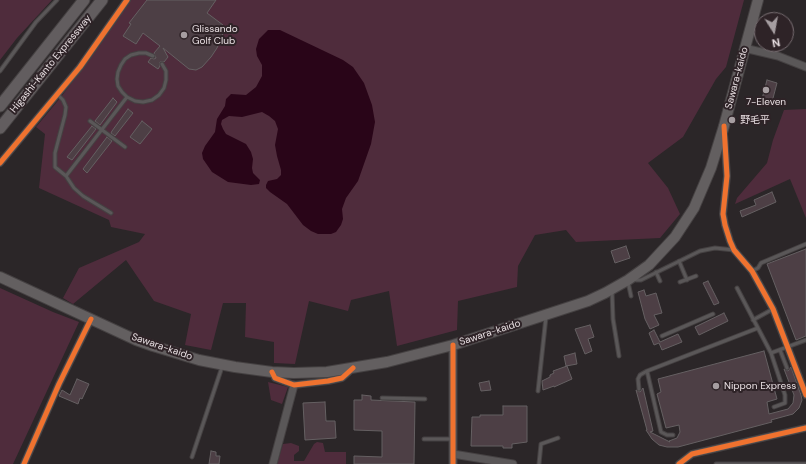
<!DOCTYPE html>
<meta charset="utf-8">
<style>
body{margin:0}
#map{position:relative;width:806px;height:464px;overflow:hidden;background:#2b2628;font-family:"DM Sans",sans-serif}
canvas{display:block}
.north{position:absolute;left:754px;top:12px;width:40px;height:40px;box-sizing:border-box;background:#2e2327;border:1px solid #786e72;border-radius:50%;rotate:169deg;font-size:11px;font-weight:700;line-height:16px;text-align:center;color:#e8dfe2}
.north::after{content:'';display:block;margin:auto;width:14px;height:18px;background:#a69ea1;clip-path:polygon(50% 0,100% 100%,50% 72%,0 100%)}
</style>
<div id="map">
<canvas width="806" height="464"></canvas>
<div class="north">N</div>
</div>
<script>
const ctx = document.querySelector('canvas').getContext('2d');
ctx.lineJoin = 'round';
function fill(path, color) {
  ctx.fillStyle = color;
  ctx.fill(path, 'evenodd');
}
function poly(rows) {
  const path = new Path2D();
  for (const r of rows) {
    path.moveTo(r[0], r[1]);
    for (let i = 2; i < r.length; i += 2) path.lineTo(r[i], r[i + 1]);
  }
  return path;
}
function strokePath(path, color, width, dash) {
  ctx.strokeStyle = color;
  ctx.lineWidth = width;
  ctx.lineCap = dash ? 'butt' : 'round';
  ctx.setLineDash(dash || []);
  ctx.stroke(path);
}
function drawText(font, color, halo, rows, align = 'center') {
  ctx.font = font + ' "DM Sans","Noto Sans JP",sans-serif';
  ctx.lineWidth = 4;
  ctx.setLineDash([]);
  ctx.textBaseline = 'middle';
  ctx.strokeStyle = halo;
  ctx.fillStyle = color;
  for (const [text, x, y, turn = 0] of rows) {
    ctx.save();
    ctx.translate(x, y);
    ctx.rotate((+turn || 0) * Math.PI / 180);
    ctx.textAlign = isNaN(turn) ? turn : align;
    if (halo) ctx.strokeText(text, 0, 0);
    ctx.fillText(text, 0, 0);
    ctx.restore();
  }
}
const green = poly([
 [0,0,52,0,17,38,0,60],
 [130,0,744,0,726,67,716,79,683,137,648,163,668,188,680,214,660,238,576,242,566,230,535,235,518,266,517,287,458,301,457,330,397,346,389,291,351,300,348,311,309,301,295,364,274,363,274,342,245,337,246,303,223,303,211,350,185,345,191,314,154,301,126,260,73,304,63,298,79,268,139,242,145,234,111,227,109,220,39,188,45,134,36,127,61,97,101,43],
 [806,109,806,218,790,179,735,204,737,198,767,163,773,140,784,110],
 [0,288,53,312,79,322,13,464,0,464],
 [268,382,288,387,282,404,271,400],
 [317,442,323,443,325,452,346,452,346,464,277,464,283,444,291,443,299,446,299,451,294,455,294,461,304,461,314,444]
]);
const water = poly([
 [268,30,280,30,343,60,353,67,364,83,372,105,375,122,371,144,358,181,346,198,342,209,343,219,341,225,336,232,331,234,318,234,311,231,303,225,287,204,270,192,266,188,266,185,268,181,277,179,281,175,281,170,277,156,275,145,278,129,275,121,269,116,262,112,242,117,229,116,222,120,221,124,223,129,226,134,246,144,251,152,253,159,252,168,253,173,260,180,259,184,251,185,228,182,212,172,203,159,202,153,205,146,215,132,217,119,225,106,226,99,231,94,246,95,256,87,262,76,262,65,257,56,256,49,259,39]
]);
const building = poly([
 [147,0,216,0,207,13,223,25,219,30,223,32,222,37,217,48,211,57,202,67,196,70,189,69,163,48,168,57,164,62,160,62,160,66,158,69,148,62,151,58,154,59,156,58,154,53,160,46,143,33,136,44,123,36,131,24,129,23,147,0],
 [767,80,777,83,772,102,762,99,767,80],
 [113,98,117,102,100,125,95,121,113,98],
 [128,109,133,113,115,136,111,133,112,131,128,109],
 [142,121,152,129,140,144,130,137,142,121],
 [92,126,96,129,72,160,67,157,92,126],
 [107,137,112,141,87,173,83,169,107,137],
 [772,192,776,202,742,217,740,211,756,205,754,200,772,192],
 [626,246,630,258,615,263,611,251,626,246],
 [806,249,806,336,796,340,767,264,806,249],
 [708,281,719,303,714,305,703,283,708,281],
 [644,290,646,296,656,293,662,313,654,315,659,325,650,329,645,319,638,292,644,290],
 [724,313,728,321,699,335,695,327,724,313],
 [590,325,594,337,588,339,592,351,585,354,575,329,590,325],
 [654,330,660,342,678,334,682,342,662,350,659,343,654,345,649,333,654,330],
 [764,351,777,399,767,402,769,414,788,409,793,403,794,395,784,369,788,371,791,367,801,395,802,400,799,408,793,414,771,420,772,422,678,447,667,447,659,445,652,439,646,430,647,430,636,390,640,392,643,388,653,431,650,432,670,442,669,441,677,438,680,432,679,425,666,428,657,394,661,392,658,379,764,351],
 [575,353,577,364,566,366,564,356,575,353],
 [567,366,572,379,554,387,554,386,543,390,542,381,550,377,550,375,554,373,553,371,567,366],
 [77,379,89,384,82,399,80,398,78,404,59,396,62,390,70,395,77,379],
 [489,381,491,390,481,391,479,383,489,381],
 [362,395,371,396,371,400,415,402,414,464,354,464,354,456,382,457,382,431,354,430,354,400,362,400,362,395],
 [325,402,326,421,335,421,336,438,305,440,303,403,325,402],
 [503,406,527,406,527,442,512,444,512,448,503,448,503,446,471,446,472,417,480,417,480,415,503,415,503,406],
 [211,451,216,452,216,456,220,456,219,464,209,464,211,451]
]);
const service = poly([
 [153,56,146,53,139,53,131,55,125,59,121,65,118,72,117,79,118,86,122,92,127,97,135,101,143,102,152,100,159,95,164,88,166,80,166,71,162,64],
 [0,71,36,22,57,0],
 [58,95,63,100,66,107,65,115,55,153,55,167,66,176,74,188,83,196,111,213],
 [90,121,125,147],
 [66,176,127,97],
 [679,261,687,280],
 [752,271,758,268,761,263,806,244],
 [656,272,660,281],
 [635,278,636,280,641,280,700,251,715,248,734,250],
 [628,282,631,296],
 [680,282,696,276],
 [737,288,771,353,785,395,785,403,774,407],
 [612,291,613,319,619,356],
 [753,320,773,309],
 [662,336,713,314],
 [780,350,787,368],
 [771,353,806,340],
 [639,389,638,379,640,375,647,371],
 [538,391,546,317],
 [382,398,425,399],
 [673,435,667,435,661,432,647,371,758,328],
 [424,439,453,439],
 [192,457,222,367],
 [539,464,541,444,558,438],
 [716,464,806,464]
]);
const minor = poly([
 [724,134,727,176,723,214,725,225,730,241,734,250,752,271,773,309,806,395],
 [0,163,80,67,127,0],
 [272,372,275,378,294,385,328,381,342,378,352,369],
 [24,464,59,384,91,319],
 [679,464,692,454,806,428]
]);
const tertiary = poly([
 [744,48,778,56,806,67],
 [453,454,513,464],
 [273,464,294,385],
 [453,464,453,345]
]);
const trunk = poly([
 [0,277,136,340,153,346,199,360,235,367,272,372,294,373,327,372,387,362,453,345,588,301,605,293,628,280,649,265,675,237,694,208,711,168,724,126,758,0]
]);
const motorway = poly([
 [0,106,84,0],
 [0,128,102,0]
]);
const cycleway = poly([
 [724,126,727,176,723,214,725,225,730,241,734,250,752,271,773,309,806,395],
 [0,163,80,67,127,0],
 [272,372,275,378,294,385,328,381,342,378,353,368],
 [24,464,59,384,91,319],
 [453,464,453,345],
 [679,464,692,454,806,428]
]);
const markers = [
 [184,35,4,"#a69ea1"],
 [766,90,4,"#a69ea1"],
 [732,120,4,"#a69ea1"],
 [716,386,4,"#a69ea1"]
];
const poiNames = [
 ["Glissando",192,29],
 ["Golf Club",192,41],
 ["7-Eleven",766,102,"center"],
 ["野毛平",740,120],
 ["Nippon Express",724,386]
];
const streetNames = [
 ["Higashi-Kanto Expressway",51,64,-51],
 ["Sawara-kaido",737,78,-75],
 ["Sawara-kaido",490,333,-18],
 ["Sawara-kaido",162,347,19]
];
fill(green, '#4f2c3c');
fill(water, '#290518');
fill(building, '#4d3f45');
strokePath(building, '#656062', 1);
strokePath(service, '#454142', 5);
strokePath(minor, '#454142', 8);
strokePath(tertiary, '#454142', 9);
strokePath(trunk, '#454142', 12);
strokePath(motorway, '#454142', 13);
strokePath(service, '#5a5758', 3);
strokePath(minor, '#5a5758', 6);
strokePath(tertiary, '#5a5758', 7);
strokePath(trunk, '#635f60', 10);
strokePath(motorway, '#625d5f', 11);
strokePath(cycleway, '#ef722f', 5);
for (const [x, y, r, color] of markers) {
  const dot = new Path2D();
  dot.arc(x, y, r, 0, 2 * Math.PI);
  ctx.fillStyle = color;
  ctx.fill(dot);
  strokePath(dot, '#2e2327', 1.5);
}
drawText('10px', '#e8dfe2', '#2e2327', poiNames, 'left');
drawText('10px', '#e8dfe2', '#2e2327', streetNames);
</script>
